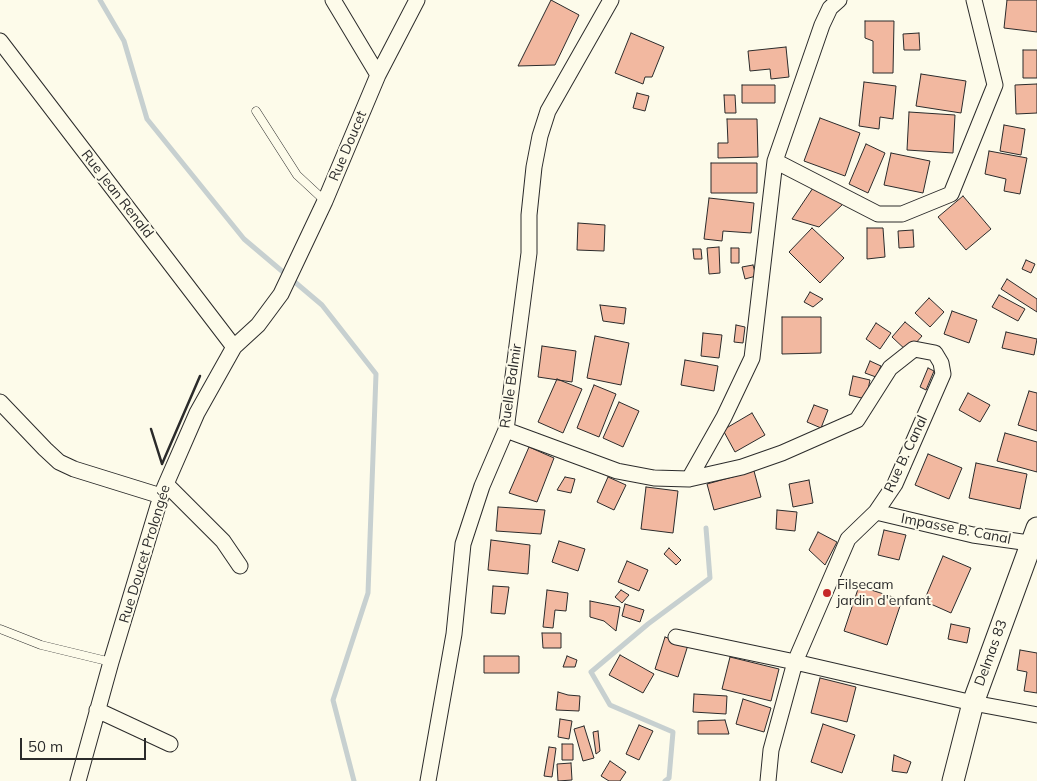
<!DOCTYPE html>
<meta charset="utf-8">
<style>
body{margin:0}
#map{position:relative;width:1037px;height:781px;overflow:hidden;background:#fdfbea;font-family:Mulish,sans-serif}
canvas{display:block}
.scale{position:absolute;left:20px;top:738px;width:126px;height:22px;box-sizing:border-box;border:2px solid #2b2b2b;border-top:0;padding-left:6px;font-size:15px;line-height:18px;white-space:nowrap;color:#2b2b2b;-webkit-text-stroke:4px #fdfbea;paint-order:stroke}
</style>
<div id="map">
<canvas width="1037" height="781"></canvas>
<div class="scale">50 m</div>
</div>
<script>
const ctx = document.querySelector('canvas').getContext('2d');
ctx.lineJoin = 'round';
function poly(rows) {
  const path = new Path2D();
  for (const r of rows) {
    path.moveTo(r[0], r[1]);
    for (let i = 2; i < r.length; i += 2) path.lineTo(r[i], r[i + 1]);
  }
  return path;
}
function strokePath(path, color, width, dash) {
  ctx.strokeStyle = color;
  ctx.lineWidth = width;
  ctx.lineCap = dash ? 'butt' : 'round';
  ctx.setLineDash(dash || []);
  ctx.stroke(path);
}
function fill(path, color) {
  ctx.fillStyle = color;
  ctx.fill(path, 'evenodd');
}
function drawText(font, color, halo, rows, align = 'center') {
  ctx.font = font + ' Mulish,sans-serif';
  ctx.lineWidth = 4;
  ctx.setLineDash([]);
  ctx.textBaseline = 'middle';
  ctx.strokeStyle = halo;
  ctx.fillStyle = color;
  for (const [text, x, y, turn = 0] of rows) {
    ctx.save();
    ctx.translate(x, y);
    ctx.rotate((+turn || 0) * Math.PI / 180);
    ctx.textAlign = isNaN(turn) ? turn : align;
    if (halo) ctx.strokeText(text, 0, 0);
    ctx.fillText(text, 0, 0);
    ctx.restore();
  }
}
const stream = poly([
 [100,0,124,41,147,119,244,239,322,305,376,374,368,593,333,700,354,781],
 [665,781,669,778,673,732,610,705,591,672,648,624,710,578,706,528]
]);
const building = poly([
 [551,0,579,15,555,65,518,66,551,0],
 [1007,0,1037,0,1037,32,1004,28,1007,0],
 [865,21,894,21,893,73,873,73,873,41,865,38,865,21],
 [631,33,664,47,652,77,645,77,643,84,615,73,631,33],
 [919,33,920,50,904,50,903,34,919,33],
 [786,47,789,77,771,79,770,69,750,71,748,51,786,47],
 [1023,50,1037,50,1037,78,1023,78,1023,50],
 [921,74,966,81,961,113,916,106,921,74],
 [864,82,896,86,893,119,880,117,879,129,859,126,864,82],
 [1037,84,1037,113,1016,114,1015,85,1037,84],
 [742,85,775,85,775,103,742,103,742,85],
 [637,93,649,96,645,111,633,108,637,93],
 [724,95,735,95,736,113,725,113,724,95],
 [909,112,955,115,953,153,907,150,909,112],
 [820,118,860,133,845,176,804,161,820,118],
 [727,119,757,119,758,157,718,158,718,143,728,143,727,119],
 [1004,125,1025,129,1021,155,1000,151,1004,125],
 [866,144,885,153,868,193,849,184,866,144],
 [989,151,1027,158,1020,194,1004,191,1006,179,985,174,989,151],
 [891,153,930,161,923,193,884,185,891,153],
 [711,163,757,163,757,193,711,193,711,163],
 [815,185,844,203,819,227,792,219,815,185],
 [963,196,991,229,966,250,938,217,963,196],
 [709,198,754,203,751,233,723,231,722,241,704,239,709,198],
 [578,223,605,225,604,251,577,250,578,223],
 [812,228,844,258,820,283,789,252,812,228],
 [867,228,883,228,885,257,867,259,867,228],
 [913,230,914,247,899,248,898,231,913,230],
 [719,247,720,273,709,274,707,248,719,247],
 [731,248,739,248,739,263,731,263,731,248],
 [693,249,701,249,702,259,694,259,693,249],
 [1026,260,1035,264,1031,273,1022,269,1026,260],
 [753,265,756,276,745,279,742,267,753,265],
 [1007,279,1037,299,1037,312,1001,289,1007,279],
 [810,292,823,299,813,307,804,302,810,292],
 [999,295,1025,309,1018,321,992,307,999,295],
 [929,298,944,312,930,327,915,313,929,298],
 [600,305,626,308,624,324,603,321,600,305],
 [952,311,977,320,969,343,944,334,952,311],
 [782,317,821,317,821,353,782,354,782,317],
 [905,322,922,336,908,352,892,337,905,322],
 [876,323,891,333,880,349,866,339,876,323],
 [736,325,745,327,743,343,734,342,736,325],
 [1006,332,1037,339,1034,355,1002,348,1006,332],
 [703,333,722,335,719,358,701,356,703,333],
 [595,336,629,343,621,385,587,378,595,336],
 [542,346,576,351,572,382,538,377,542,346],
 [685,360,718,366,714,391,681,385,685,360],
 [870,361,881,366,876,377,865,373,870,361],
 [928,368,934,371,926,390,920,387,928,368],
 [853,376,870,380,866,399,849,395,853,376],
 [557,379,582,389,563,433,538,422,557,379],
 [594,385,616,394,599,437,577,428,594,385],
 [1029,391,1037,393,1037,431,1018,425,1029,391],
 [968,393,990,405,980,422,959,410,968,393],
 [619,402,639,411,623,447,603,438,619,402],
 [814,405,828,410,821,428,807,422,814,405],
 [752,413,765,435,735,452,723,430,752,413],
 [1005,433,1037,442,1037,472,997,461,1005,433],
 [529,447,554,458,537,502,509,493,529,447],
 [928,454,962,468,949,499,915,485,928,454],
 [976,463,1027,474,1020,509,969,498,976,463],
 [754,471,761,497,714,510,707,484,754,471],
 [565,477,575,479,571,493,557,490,565,477],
 [608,477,626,485,614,510,597,502,608,477],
 [809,480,813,503,793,507,789,484,809,480],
 [646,487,678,491,673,533,641,529,646,487],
 [498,507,545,510,541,534,496,531,498,507],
 [777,510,797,512,795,531,776,529,777,510],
 [884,530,906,535,899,560,878,555,884,530],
 [818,532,837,542,825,565,809,550,818,532],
 [491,540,530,545,528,574,488,570,491,540],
 [559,541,585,549,578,571,552,562,559,541],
 [669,548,681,560,676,565,664,554,669,548],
 [943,556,971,568,951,613,924,601,943,556],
 [627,561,648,570,639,591,618,582,627,561],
 [493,586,509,587,505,614,491,613,493,586],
 [859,586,902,600,887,645,844,631,859,586],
 [547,590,568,593,566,611,555,610,553,628,543,627,547,590],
 [621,590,629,595,622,603,615,597,621,590],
 [590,601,620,607,616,631,604,621,590,617,590,601],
 [625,604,644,610,640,622,622,616,625,604],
 [951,624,970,628,967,643,948,639,951,624],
 [542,633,561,633,561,648,543,648,542,633],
 [665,637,688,645,678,677,655,669,665,637],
 [1020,650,1037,653,1037,693,1024,691,1027,672,1017,670,1020,650],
 [620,655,654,674,643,693,609,675,620,655],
 [484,656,519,656,519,673,484,673,484,656],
 [567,656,577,660,575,667,563,667,567,656],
 [730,657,779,669,771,701,722,689,730,657],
 [820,678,856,687,847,722,811,713,820,678],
 [558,692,568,695,580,696,579,711,556,710,558,692],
 [694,694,727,696,726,714,693,712,694,694],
 [743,699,771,708,764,732,736,724,743,699],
 [560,719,572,721,569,739,558,737,560,719],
 [725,720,729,734,698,734,698,721,725,720],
 [823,724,855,735,842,773,811,762,823,724],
 [639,725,653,731,639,760,626,754,639,725],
 [584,726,594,758,583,761,574,729,584,726],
 [598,731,600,751,596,754,593,732,598,731],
 [562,744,573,744,573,760,562,760,562,744],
 [549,747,556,748,552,777,544,776,549,747],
 [894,755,911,762,907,773,892,771,894,755],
 [610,761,626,772,620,781,609,781,601,776,610,761],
 [571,763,572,780,558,781,557,764,571,763]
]);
const lane = poly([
 [256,111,297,175,325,201],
 [0,629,41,645,111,662]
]);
const street = poly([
 [333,0,378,75],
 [0,41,234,347],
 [775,161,878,214,902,214,951,194,995,85,974,0],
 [0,402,45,449,59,462,74,469,161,496],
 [506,430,617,471,654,478,689,479,742,467,782,453,857,420,890,368,914,349,935,353,941,363,943,374,895,484,876,512,848,539,795,662,771,750,768,781],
 [689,479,724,417,752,358,775,161,822,25,830,8,839,0],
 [166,484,223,541,240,566],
 [876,512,973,535,1037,544],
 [676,637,795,662,973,703,1037,715],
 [97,710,170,744],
 [78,781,111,662,161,496,166,484,197,413,234,347,258,325,281,294,325,201,378,75,417,0],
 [428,781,454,634,463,544,482,486,506,430,529,253,529,215,534,167,540,136,548,111,611,0]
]);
const secondary = poly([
 [953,781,973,703,1037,528]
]);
const wall = poly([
 [151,429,162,464,200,376]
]);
const markers = [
 [827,593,5,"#c62828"]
];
const streetNames = [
 ["Rue Doucet",348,146,-67],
 ["Rue Jean Renald",117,194,52],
 ["Ruelle Balmir",511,386,-82],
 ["Rue B. Canal",906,454,-65],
 ["Impasse B. Canal",956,529,11],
 ["Rue Doucet Prolongée",145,554,-73],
 ["Delmas 83",991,653,-70]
];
const poiNames = [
 ["Filsecam",837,585],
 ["jardin d'enfant",837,601]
];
strokePath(stream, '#c7d0d0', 5);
fill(building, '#f2b8a0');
strokePath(building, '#2b2b2b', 1);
strokePath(lane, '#2b2b2b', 9);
strokePath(street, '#2b2b2b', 17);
strokePath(secondary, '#2b2b2b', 23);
strokePath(lane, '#fdfbea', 8);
strokePath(street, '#fdfbea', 15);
strokePath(secondary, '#fdfbea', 21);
strokePath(wall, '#2b2b2b', 2.5);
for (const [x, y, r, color] of markers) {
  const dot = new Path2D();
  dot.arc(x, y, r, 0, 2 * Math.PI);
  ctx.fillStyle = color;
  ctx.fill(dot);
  strokePath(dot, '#fdfbea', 2);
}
drawText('14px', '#2b2b2b', '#fdfbea', streetNames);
drawText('14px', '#2b2b2b', '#fdfbea', poiNames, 'left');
</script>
